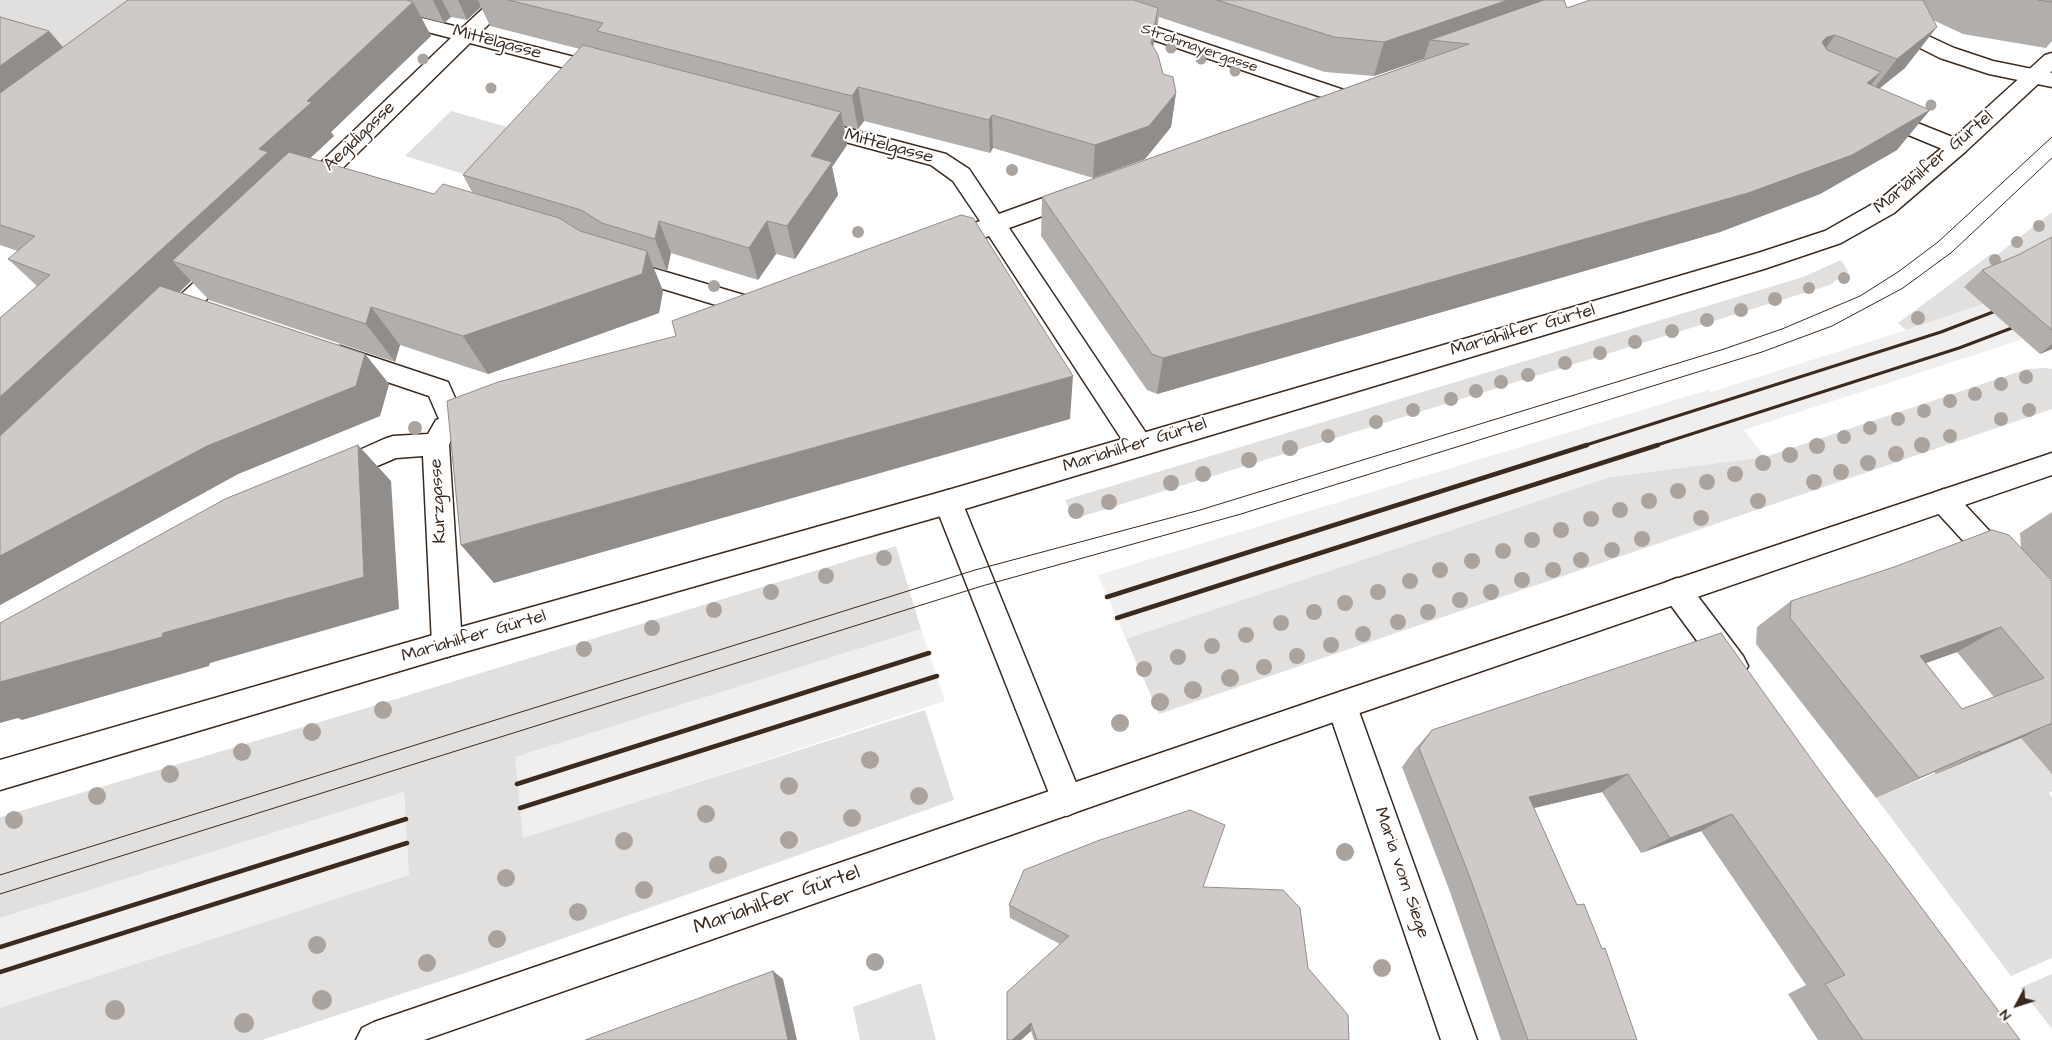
<!DOCTYPE html>
<meta charset="utf-8">
<style>
body{margin:0}
#map{position:relative;width:2052px;height:1040px;overflow:hidden;background:#fff;font-family:"Architects Daughter",sans-serif}
canvas{display:block}
.north{position:absolute;left:1992px;top:980px;width:50px;height:50px;-webkit-text-stroke:4px #fff;paint-order:stroke;rotate:230deg;font-size:14px;font-weight:700;line-height:20px;text-align:center;color:#3b2a1e}
.north::after{content:'';display:block;margin:auto;width:18px;height:22px;background:#3b2a1e;clip-path:polygon(50% 0,100% 100%,50% 72%,0 100%)}
</style>
<div id="map">
<canvas width="2052" height="1040"></canvas>
<div class="north">N</div>
</div>
<script>
const ctx = document.querySelector('canvas').getContext('2d');
ctx.lineJoin = 'round';
function fill(path, color) {
  ctx.fillStyle = color;
  ctx.fill(path, 'evenodd');
}
function poly(rows) {
  const path = new Path2D();
  for (const r of rows) {
    path.moveTo(r[0], r[1]);
    for (let i = 2; i < r.length; i += 2) path.lineTo(r[i], r[i + 1]);
  }
  return path;
}
function strokePath(path, color, width, dash) {
  ctx.strokeStyle = color;
  ctx.lineWidth = width;
  ctx.lineCap = dash ? 'butt' : 'round';
  ctx.setLineDash(dash || []);
  ctx.stroke(path);
}
function drawText(font, color, halo, rows, align = 'center') {
  ctx.font = font + ' "Architects Daughter",sans-serif';
  ctx.lineWidth = 4;
  ctx.setLineDash([]);
  ctx.textBaseline = 'middle';
  ctx.strokeStyle = halo;
  ctx.fillStyle = color;
  for (const [text, x, y, turn = 0] of rows) {
    ctx.save();
    ctx.translate(x, y);
    ctx.rotate((+turn || 0) * Math.PI / 180);
    ctx.textAlign = isNaN(turn) ? turn : align;
    if (halo) ctx.strokeText(text, 0, 0);
    ctx.fillText(text, 0, 0);
    ctx.restore();
  }
}
const built = poly([
 [1983,304,2023,339,1744,430,1765,457,1610,477,1126,639,1098,575,1708,390,1711,392,1906,330],
 [921,629,945,701,523,839,514,757],
 [404,792,409,875,0,1008,0,918]
]);
const green = poly([
 [0,0,148,0,72,63,0,42],
 [451,111,536,135,493,183,405,156],
 [2052,212,2052,242,1983,304,1906,330,1898,323,1991,254,1997,255],
 [1841,260,1848,271,1830,285,1080,517,1071,513,1065,500,1803,277],
 [2046,368,2052,369,2052,409,1159,714,1126,639,1610,477,1765,457,2027,369],
 [896,546,921,629,515,757,523,838,925,710,954,800,468,972,262,1040,0,1040,0,1008,409,875,404,792,0,918,0,817,360,710],
 [2027,735,2052,762,2052,791,2049,793,2052,797,2052,958,2011,976,1876,798],
 [2052,974,2052,1029,2020,988],
 [921,983,936,1040,860,1040,853,1007]
]);
const minor = poly([
 [316,0,350,0,462,28,492,0,513,0,480,33,610,66,613,71,610,76,603,78,470,43,313,197,305,199,297,197,294,191,297,185,451,38,319,4,316,0],
 [1045,0,1075,0,1350,92,1354,97,1350,102,1343,104,1336,102,1048,4,1045,0],
 [1839,0,1863,0,1892,19,1954,48,1993,61,2052,73,2052,87,1989,74,1940,58,1878,27,1842,4,1839,0],
 [1880,108,1965,142,1968,147,1965,152,1957,155,1872,120,1869,115,1872,110,1880,108],
 [809,118,946,154,969,169,999,214,1068,189,1076,187,1084,189,1087,195,1084,201,1009,228,1148,436,1152,444,1148,452,1139,455,1130,452,989,236,947,251,939,248,935,242,939,236,980,221,953,181,931,165,801,130,798,125,801,120,809,118],
 [227,256,235,259,239,265,235,271,177,329,168,331,159,329,156,322,159,315,219,259,227,256],
 [622,259,771,303,774,310,771,317,762,319,614,274,610,268,614,262,622,259],
 [340,346,448,382,464,418,460,425,457,426,449,445,462,644,457,653,447,657,437,653,432,644,423,456,396,458,335,484,326,481,322,473,326,465,384,439,393,436,428,434,436,420,439,419,429,396,331,363,327,356,331,349,340,346],
 [1944,489,1954,493,2052,598,2052,631,2042,627,1934,509,1930,501,1934,493,1944,489],
 [948,490,958,494,962,502,1083,800,1078,811,1067,816,1056,811,934,502,938,494,948,490],
 [1677,578,1687,582,1743,656,1748,666,1743,676,1733,680,1723,676,1667,600,1663,591,1667,582,1677,578],
 [1342,692,1353,696,1357,706,1477,1040,1441,1040,1327,706,1331,696,1342,692]
]);
const major = poly([
 [2052,53,2052,71,1965,152,1894,213,1841,243,1764,269,948,514,447,657,0,790,0,760,447,631,948,490,1758,253,1825,231,1878,201,1949,142,2045,55,2052,53],
 [2052,453,2052,475,1348,717,424,1040,356,1040,362,1028,374,1022,1348,689,2052,453]
]);
const tram = poly([
 [0,875,975,570,1200,510,1724,349,1782,329,1860,296,1898,272,1938,242,2052,137],
 [0,894,982,586,1241,514,1762,352,1832,326,1903,288,1952,252,2052,158]
]);
const railFar1 = poly([
 [1583,446,1941,332,2006,307],
 [1654,446,1959,348,2025,323]
]);
const rail = poly([
 [1107,597,1587,445],
 [1117,618,1658,445],
 [517,784,929,653],
 [520,808,937,676],
 [0,947,406,819],
 [0,972,407,843]
]);
const trees = [
 [1171,48,5.5],
 [423,59,5.5],
 [1201,59,5.5],
 [1235,71,5.5],
 [491,88,5.5],
 [1931,105,5.5],
 [1012,170,6],
 [2039,226,6],
 [858,232,6],
 [2017,242,6],
 [1995,260,6],
 [1844,278,6],
 [714,286,6],
 [1809,288,6],
 [1775,299,7],
 [1741,310,7],
 [1918,318,7],
 [1707,320,7],
 [1672,331,7],
 [1635,342,7],
 [1600,353,7],
 [1565,363,7],
 [1528,375,7],
 [2026,377,7],
 [1501,382,7],
 [2001,384,7],
 [1476,391,7],
 [1975,394,7],
 [1451,399,7],
 [1950,401,7],
 [1413,410,7],
 [2029,410,7],
 [1924,411,7],
 [1898,419,7],
 [2001,419,7],
 [1376,422,7],
 [415,428,7],
 [1870,428,7],
 [1328,436,7],
 [1950,436,7],
 [1844,437,7],
 [1922,445,8],
 [1817,446,8],
 [1290,448,8],
 [1896,454,8],
 [1790,455,8],
 [1249,460,8],
 [1763,463,8],
 [1868,463,8],
 [1841,472,8],
 [1203,474,8],
 [1735,474,8],
 [1707,482,8],
 [1814,482,8],
 [1171,483,8],
 [1678,491,8],
 [1649,501,8],
 [1758,501,8],
 [1109,502,8],
 [1620,510,8],
 [1076,511,8],
 [1701,518,8],
 [1591,519,8],
 [1561,530,8],
 [1642,539,8],
 [1532,540,8],
 [1612,550,8],
 [1503,551,8],
 [884,558,8],
 [1581,560,8],
 [1472,561,8],
 [1440,570,8],
 [1553,570,8],
 [826,576,8],
 [1522,580,8],
 [1410,581,8],
 [771,592,8],
 [1378,592,8],
 [1491,592,8],
 [1460,600,8],
 [1345,603,8],
 [714,610,8],
 [1314,612,8],
 [1428,612,8],
 [1398,622,8],
 [1281,623,8],
 [652,628,8],
 [1363,634,8],
 [1246,635,8],
 [1331,645,8],
 [1212,646,8],
 [584,649,8],
 [1297,656,8],
 [1178,657,8],
 [1264,667,8],
 [1144,669,8],
 [1230,678,9],
 [1193,690,9],
 [1160,702,9],
 [383,710,9],
 [1120,723,9],
 [312,732,9],
 [242,752,9],
 [870,760,9],
 [170,774,9],
 [789,786,9],
 [97,796,9],
 [919,796,9],
 [706,814,9],
 [852,818,9],
 [14,820,9],
 [789,840,9],
 [624,841,9],
 [1345,852,9],
 [718,865,9],
 [506,878,9],
 [644,890,9],
 [578,912,9],
 [497,939,9],
 [317,945,9],
 [875,962,9],
 [427,963,9],
 [1382,968,9],
 [322,1000,10],
 [115,1010,10],
 [244,1023,10]
];
const wall = poly([
 [128,0,1564,0,1567,8,1590,0,2052,0,2052,41,2046,48,1963,34,1933,20,1905,68,1880,88,1897,150,1820,194,1720,232,1157,394,1147,390,1041,236,1042,197,1423,60,1424,59,1374,76,1325,72,1159,17,1158,25,1156,25,1153,47,1163,74,1176,93,1171,127,1145,159,1093,178,993,148,990,153,864,121,858,129,844,126,847,145,832,167,838,195,795,259,776,254,758,280,671,253,667,271,653,267,663,291,659,313,488,374,400,345,395,362,209,300,191,281,180,292,365,354,389,384,380,416,238,474,0,605,0,318,37,286,8,259,18,251,0,245,0,17,49,31,63,47],
 [481,7,490,26,580,49,463,175,472,192,434,194,310,158,334,136,331,132,431,36,421,17,444,23,451,17,467,20],
 [2052,237,2052,349,2040,354,1964,287,1982,270,2018,255],
 [2052,512,2052,580,2040,569,2052,581,2052,774,2021,738,1936,774,1934,772,1876,798,1756,644,1757,627,1791,601,2021,548,2020,533],
 [1957,652,1994,697,1962,709,1926,663],
 [1432,730,1822,774,2020,1040,1818,1040,1788,994,1806,985,1701,831,1641,853,1602,792,1534,808,1577,905,1637,1040,1501,1040,1449,889,1402,767,1415,749],
 [1203,887,1308,968,1349,1040,1034,1040,1031,1031,1021,1040,1060,944,1010,918,1009,905]
]);
const shadedWall = poly([
 [433,0,442,0,451,17,444,23],
 [458,0,478,0,481,7,467,20],
 [1508,0,1546,0,1430,40,1424,59,1374,76,1384,42],
 [413,2,431,36,331,132,334,136,288,179,172,261,191,281,0,462,0,397,259,149,307,101],
 [1158,8,1154,42,1147,77,1151,43],
 [1937,27,1905,68,1866,99,1897,59],
 [49,31,78,65,0,124,0,66],
 [1835,35,1807,75,1822,42,1827,37],
 [1881,72,1850,112,1867,83],
 [858,87,864,121,858,129,852,96],
 [1176,93,1171,127,1145,159,1093,178,1095,145],
 [1930,110,1897,150,1820,194,1720,232,1157,394,1163,358],
 [841,112,847,145,832,167,838,195,795,259,787,226,811,156],
 [992,115,993,148,990,153,989,120],
 [659,221,671,253,667,271,655,239],
 [767,221,776,254,758,280,749,248],
 [647,251,663,291,659,313,488,374,463,336],
 [371,307,400,345,395,362,366,324],
 [2052,344,2052,349,2040,354],
 [365,354,389,384,380,416,238,474,0,605,0,556],
 [1073,376,1070,419,494,583,461,545],
 [358,445,391,481,399,609,210,663,209,666,22,720,18,718,0,723,0,682],
 [2001,627,1957,652,1879,680,1920,656],
 [2052,723,2021,738,1936,774,1981,753],
 [1980,751,1934,772,1876,798,1919,778],
 [1628,774,1602,792,1508,814,1529,797],
 [1732,814,1701,831,1641,853,1670,838],
 [773,971,783,979,797,1040,788,1040],
 [1031,1023,1031,1031,1021,1040,1012,1040]
]);
const building = poly([
 [128,0,407,0,413,2,307,101,312,102,259,149,268,152,0,397,0,318,50,275,8,259,35,236,0,225,0,93,128,0],
 [508,0,1134,0,1158,8,1151,43,1158,55,1163,74,1173,77,1176,93,1149,126,1095,145,992,115,989,120,858,87,852,96,597,31,603,23,508,0],
 [1217,0,1508,0,1384,42,1334,37,1217,0],
 [1544,0,1564,0,1567,8,1590,0,1923,0,1937,27,1897,59,1835,35,1827,37,1822,42,1827,50,1881,72,1867,83,1930,110,1852,155,1748,193,1163,358,1152,354,1042,197,1469,44,1430,40,1544,0],
 [2038,0,2052,0,2052,2,2038,0],
 [0,17,49,31,0,66,0,17],
 [583,45,841,112,811,156,832,162,787,226,767,221,749,248,659,221,655,239,602,223,581,210,463,175,583,45],
 [289,152,434,194,443,184,559,218,580,231,647,251,642,274,463,336,371,307,366,324,172,261,289,152],
 [961,215,973,218,1073,376,461,545,447,401,498,382,676,336,672,321,961,215],
 [2052,237,2052,330,1982,270,2018,255,2052,237],
 [160,286,365,354,356,386,207,446,0,556,0,436,160,286],
 [358,445,364,577,163,633,162,637,0,682,0,623,225,499,358,445],
 [1992,530,2009,535,2052,581,2052,723,1981,753,1980,751,1919,778,1790,618,1791,601,1894,567,1992,530],
 [2001,627,2044,678,1962,709,1920,656,2001,627],
 [1721,633,1822,774,2020,1040,1863,1040,1825,984,1845,975,1732,814,1670,838,1628,774,1529,797,1577,905,1584,904,1602,949,1605,948,1637,1040,1528,1040,1469,875,1419,748,1432,730,1721,633],
 [1190,810,1225,825,1203,887,1283,890,1300,908,1308,968,1348,1015,1349,1040,1037,1040,1031,1023,1012,1040,1007,1040,1007,992,1069,936,1009,905,1024,870,1097,841,1190,810],
 [773,971,788,1040,585,1040,773,971]
]);
const farStreetnames = [
 ["Strohmayergasse",1199,49,19]
];
const streetNames = [
 ["Mittelgasse",497,43,15],
 ["Aegidigasse",360,137,-44],
 ["Mittelgasse",889,147,15],
 ["Mariahilfer Gürtel",1934,163,-40],
 ["Mariahilfer Gürtel",1523,331,-16],
 ["Mariahilfer Gürtel",1135,446,-17],
 ["Kurzgasse",439,501,-93],
 ["Mariahilfer Gürtel",474,637,-16],
 ["Maria vom Siege",1401,873,71]
];
const nearStreetnames = [
 ["Mariahilfer Gürtel",777,901,-19]
];
fill(built, '#f1efee');
fill(green, '#e2e0de');
strokePath(minor, '#3b2a1e', 3);
strokePath(major, '#3b2a1e', 3);
fill(minor, '#fff');
fill(major, '#fff');
strokePath(tram, '#3b2a1e', 1);
strokePath(railFar1, '#3b2a1e', 3);
strokePath(rail, '#3b2a1e', 4.5);
ctx.fillStyle = '#aaa39e';
for (const [x, y, r] of trees) {
  ctx.beginPath();
  ctx.arc(x, y, r, 0, 2 * Math.PI);
  ctx.fill();
}
fill(wall, '#b2aeab');
fill(shadedWall, '#918d8b');
fill(building, '#cfcac7');
strokePath(building, '#918d8b', 1);
drawText('15px', '#3b2a1e', '#fff', farStreetnames);
drawText('18px', '#3b2a1e', '#fff', streetNames);
drawText('21px', '#3b2a1e', '#fff', nearStreetnames);
</script>
